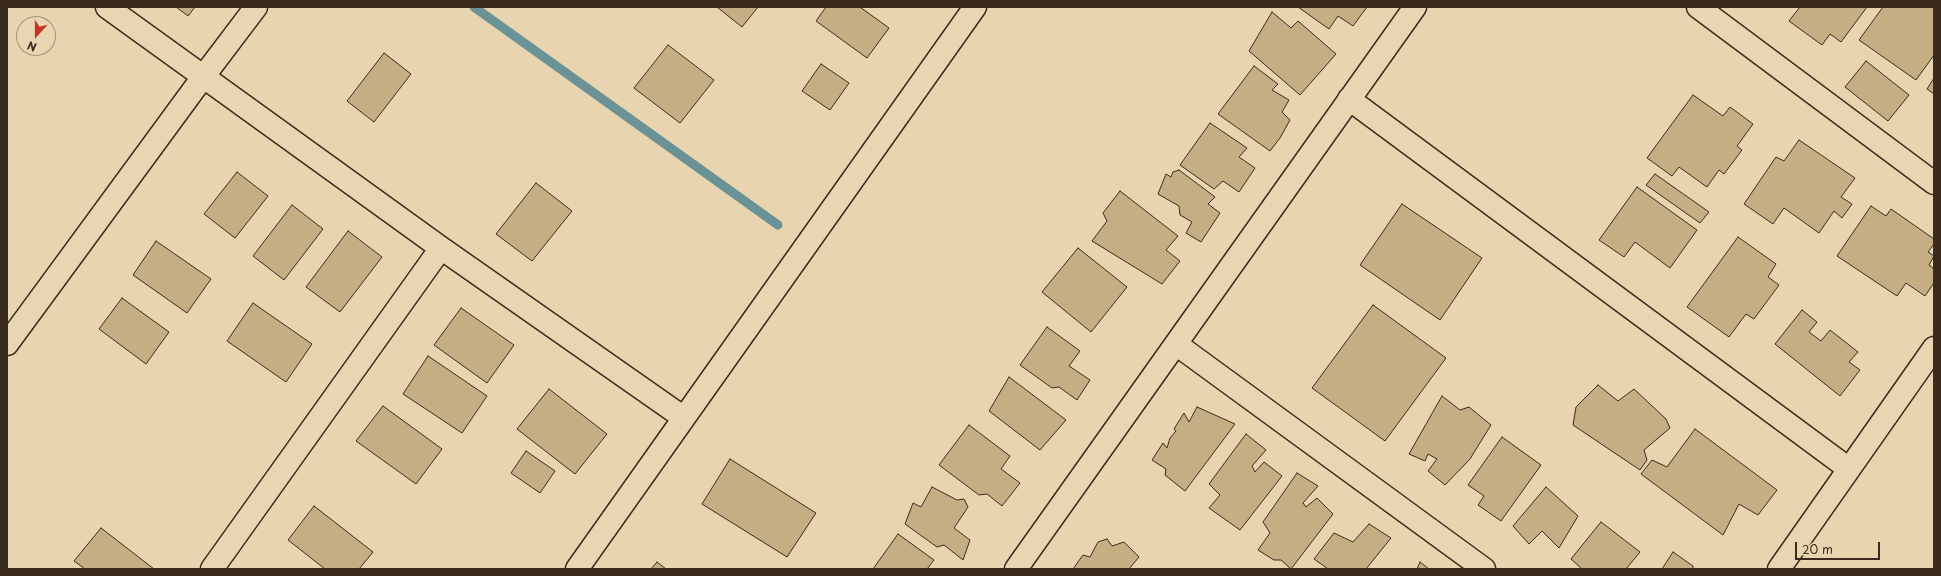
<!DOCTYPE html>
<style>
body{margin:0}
#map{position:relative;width:1941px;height:576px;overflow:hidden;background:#e8d5af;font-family:"Playpen Sans",sans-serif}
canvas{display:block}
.frame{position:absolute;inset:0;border:8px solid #3b2a1e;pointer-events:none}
.north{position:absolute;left:16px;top:16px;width:40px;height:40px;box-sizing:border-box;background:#e8d6b3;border:1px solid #a39177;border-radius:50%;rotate:201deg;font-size:11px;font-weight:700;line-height:16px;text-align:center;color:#3b2a1e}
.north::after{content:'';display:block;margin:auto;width:14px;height:18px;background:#c8321e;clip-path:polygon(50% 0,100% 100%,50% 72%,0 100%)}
.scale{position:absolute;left:1795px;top:542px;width:85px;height:18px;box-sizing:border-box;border:2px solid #3b2a1e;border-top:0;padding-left:5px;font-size:12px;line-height:14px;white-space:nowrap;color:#3b2a1e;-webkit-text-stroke:3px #e8d6b3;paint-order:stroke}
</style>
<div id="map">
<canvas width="1941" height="576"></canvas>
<div class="frame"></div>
<div class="north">N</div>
<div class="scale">20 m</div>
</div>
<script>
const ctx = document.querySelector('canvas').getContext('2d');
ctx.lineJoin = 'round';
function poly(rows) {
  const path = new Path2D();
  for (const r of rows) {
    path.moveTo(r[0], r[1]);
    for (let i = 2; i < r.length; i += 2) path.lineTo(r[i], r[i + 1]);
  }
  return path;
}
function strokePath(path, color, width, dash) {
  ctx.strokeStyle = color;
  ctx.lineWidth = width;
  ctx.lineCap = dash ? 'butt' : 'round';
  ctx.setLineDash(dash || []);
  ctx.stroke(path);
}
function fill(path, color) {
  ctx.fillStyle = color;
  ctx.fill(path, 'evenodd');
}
const stream = poly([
 [474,7,778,225]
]);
const building = poly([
 [176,7,195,7,188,16,176,7],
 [717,7,758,7,742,27,717,7],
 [826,7,860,7,889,28,867,58,816,21,826,7],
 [1298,7,1367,7,1353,26,1338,16,1329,29,1298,7],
 [1800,7,1867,7,1841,42,1830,34,1822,45,1789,21,1800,7],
 [1883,7,1934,7,1934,55,1916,80,1859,40,1883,7],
 [1272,12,1291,28,1298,21,1336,54,1300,95,1249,51,1272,12],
 [668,45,714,80,680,123,634,88,668,45],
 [384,53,411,74,374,122,347,101,384,53],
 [1866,61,1909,95,1888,121,1845,87,1866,61],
 [821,64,849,83,830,110,802,91,821,64],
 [1254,66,1278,84,1272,90,1289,100,1282,112,1290,120,1280,138,1270,151,1218,114,1254,66],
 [1934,78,1934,94,1927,89,1934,78],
 [1693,95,1723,116,1730,107,1753,124,1737,146,1742,150,1724,174,1719,170,1707,187,1679,167,1672,176,1647,158,1693,95],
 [1210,123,1247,148,1239,157,1255,168,1239,192,1223,181,1214,189,1180,165,1210,123],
 [1799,140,1855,178,1841,197,1852,204,1842,218,1834,211,1819,233,1784,208,1773,224,1744,204,1776,157,1784,161,1799,140],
 [1179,170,1215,197,1208,204,1220,213,1201,242,1186,233,1192,222,1180,215,1179,206,1158,194,1166,174,1171,177,1173,172,1179,170],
 [237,172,268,196,235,238,204,214,237,172],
 [1655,174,1709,212,1700,223,1646,185,1655,174],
 [536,183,572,211,532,261,496,234,536,183],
 [1637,187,1697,230,1670,268,1635,242,1624,257,1599,240,1637,187],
 [1120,191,1178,236,1166,250,1180,261,1162,284,1092,241,1107,221,1103,213,1120,191],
 [1402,204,1482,258,1440,320,1360,265,1402,204],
 [292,205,323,229,284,280,253,256,292,205],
 [1871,206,1886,216,1891,209,1934,239,1934,244,1928,252,1934,256,1929,265,1934,269,1934,283,1925,296,1906,283,1897,296,1837,256,1871,206],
 [348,231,382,257,340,312,306,287,348,231],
 [1738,237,1776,264,1768,277,1779,285,1754,319,1746,314,1729,337,1687,307,1738,237],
 [156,241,211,279,187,313,133,275,156,241],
 [1078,248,1127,287,1091,332,1042,292,1078,248],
 [122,298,169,332,146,364,99,329,122,298],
 [253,303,312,344,286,382,227,341,253,303],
 [1373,305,1446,358,1385,441,1312,388,1373,305],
 [461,308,514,345,487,383,434,345,461,308],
 [1802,310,1817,322,1809,332,1821,341,1830,330,1858,352,1849,362,1860,370,1840,396,1775,344,1802,310],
 [1047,327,1080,351,1069,366,1090,380,1077,400,1059,387,1052,388,1020,365,1047,327],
 [428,356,487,396,462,433,403,394,428,356],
 [1009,377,1066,420,1040,450,989,411,1009,377],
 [1598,385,1618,401,1634,389,1666,419,1670,428,1644,450,1647,460,1640,470,1573,425,1576,407,1598,385],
 [549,389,607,434,575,474,517,429,549,389],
 [1442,396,1460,410,1469,407,1491,425,1470,459,1445,485,1428,471,1437,459,1428,454,1425,461,1409,454,1442,396],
 [383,406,442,449,416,484,356,441,383,406],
 [1197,407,1235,424,1185,491,1165,475,1166,469,1152,460,1163,443,1167,448,1170,438,1176,431,1174,429,1184,413,1189,422,1197,407],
 [969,425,1010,456,1001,469,1020,483,1002,506,987,494,979,495,939,465,969,425],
 [1695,429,1777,490,1758,515,1739,504,1723,535,1641,474,1652,460,1667,467,1695,429],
 [1246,434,1266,450,1252,466,1255,472,1264,462,1282,476,1240,530,1209,508,1220,495,1209,484,1246,434],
 [1502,437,1541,465,1501,521,1478,505,1484,496,1468,485,1502,437],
 [526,451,555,471,540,493,511,473,526,451],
 [730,459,816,513,787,557,702,504,730,459],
 [1297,473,1318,486,1303,503,1306,507,1317,498,1333,514,1291,569,1281,560,1274,560,1258,550,1270,533,1263,522,1297,473],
 [932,487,957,500,964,499,968,507,954,528,970,540,963,560,944,545,937,547,905,524,913,503,921,507,932,487],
 [1546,487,1578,516,1559,548,1542,531,1529,544,1513,526,1546,487],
 [314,506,373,552,359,569,325,569,288,540,314,506],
 [1601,522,1640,552,1626,569,1582,569,1571,559,1601,522],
 [1369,524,1391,538,1366,569,1328,569,1314,559,1334,533,1353,542,1369,524],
 [101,528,154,569,85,569,74,561,101,528],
 [898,534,934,560,927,569,873,569,898,534],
 [1107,539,1112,546,1124,542,1139,557,1129,569,1073,569,1083,555,1090,557,1098,542,1107,539],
 [1673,552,1693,566,1693,569,1662,569,1673,552],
 [657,562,666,569,651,569,657,562],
 [1420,562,1429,569,1417,569,1420,562]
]);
const street = poly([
 [107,7,441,248,684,418],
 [1698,7,1934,183],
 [1349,99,1849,469],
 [7,344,203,77,256,7],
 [1176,344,1484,569],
 [212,569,441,248],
 [577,569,975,7],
 [1016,569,1415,7],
 [1779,569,1934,348]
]);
strokePath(stream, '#6a9297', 9);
fill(building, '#c6ae84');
strokePath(building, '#3b2a1e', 1);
strokePath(street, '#3b2a1e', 25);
strokePath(street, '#e8d6b3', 22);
</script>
